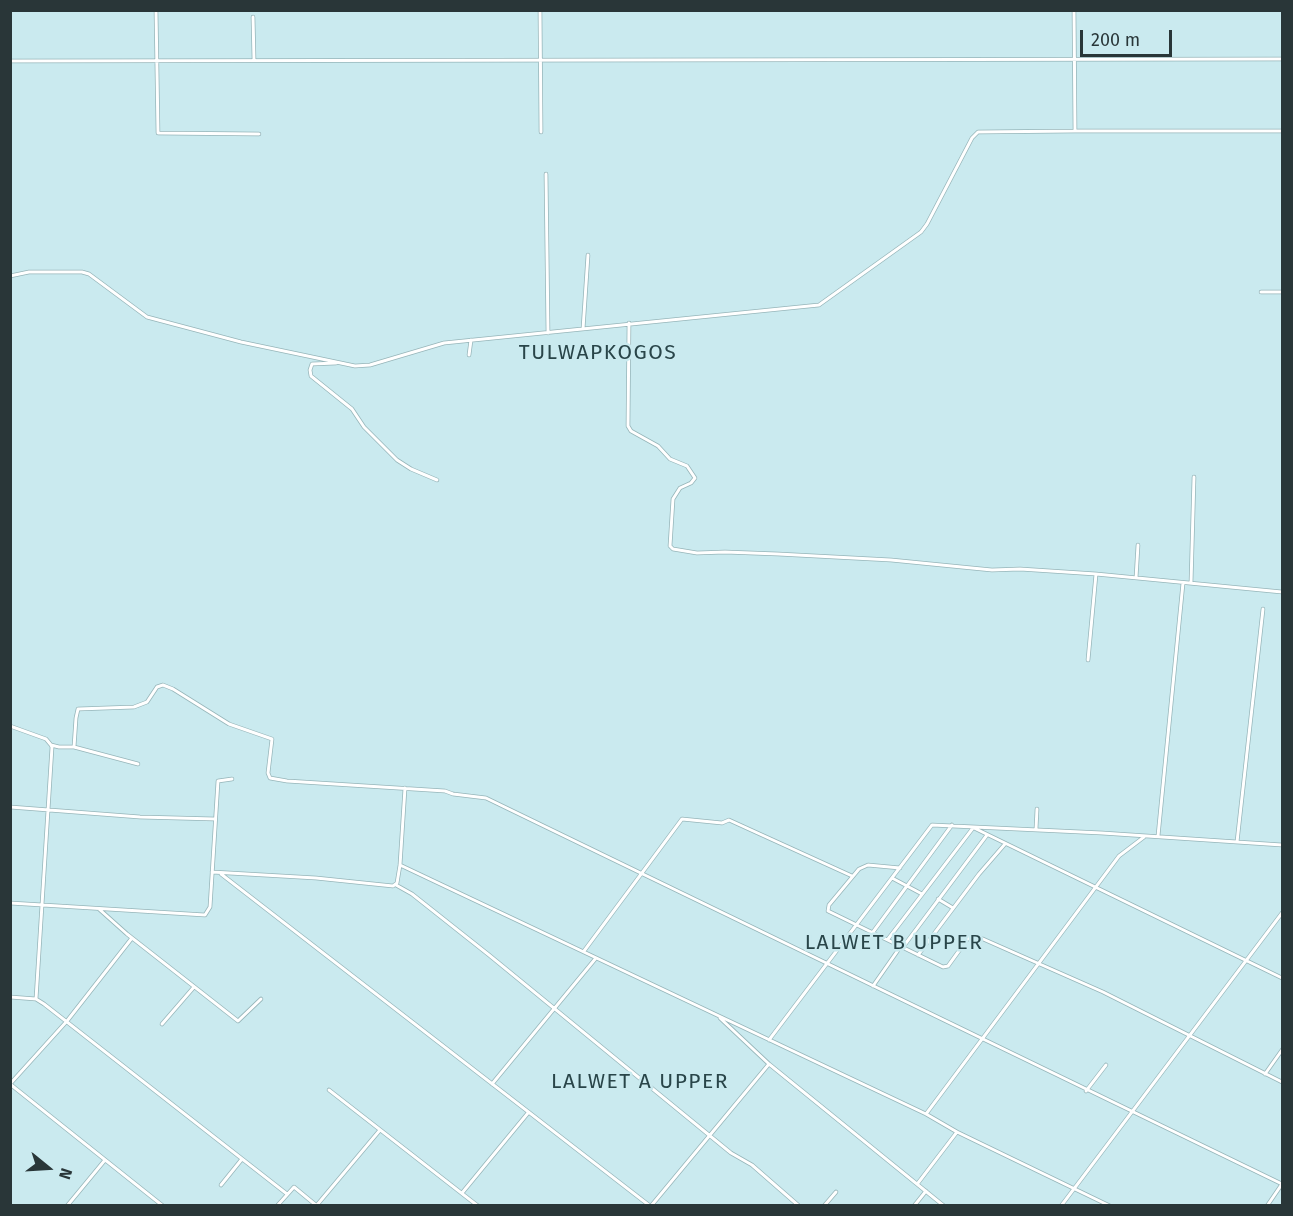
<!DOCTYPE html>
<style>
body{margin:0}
#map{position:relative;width:1293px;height:1216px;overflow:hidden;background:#caeaef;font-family:"Fira Sans",sans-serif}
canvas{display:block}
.frame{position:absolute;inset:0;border:12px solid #293638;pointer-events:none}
.north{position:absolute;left:18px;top:1138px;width:60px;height:60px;-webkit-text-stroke:4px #caeaef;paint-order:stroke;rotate:108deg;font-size:16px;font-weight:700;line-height:24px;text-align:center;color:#293638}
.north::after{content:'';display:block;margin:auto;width:21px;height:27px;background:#293638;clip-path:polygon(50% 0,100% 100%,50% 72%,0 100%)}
.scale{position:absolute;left:1080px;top:30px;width:92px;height:27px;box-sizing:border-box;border:3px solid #293638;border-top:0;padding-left:8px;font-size:18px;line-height:21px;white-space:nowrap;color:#293638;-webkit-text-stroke:4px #caeaef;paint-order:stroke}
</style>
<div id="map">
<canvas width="1293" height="1216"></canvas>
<div class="frame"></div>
<div class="north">N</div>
<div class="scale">200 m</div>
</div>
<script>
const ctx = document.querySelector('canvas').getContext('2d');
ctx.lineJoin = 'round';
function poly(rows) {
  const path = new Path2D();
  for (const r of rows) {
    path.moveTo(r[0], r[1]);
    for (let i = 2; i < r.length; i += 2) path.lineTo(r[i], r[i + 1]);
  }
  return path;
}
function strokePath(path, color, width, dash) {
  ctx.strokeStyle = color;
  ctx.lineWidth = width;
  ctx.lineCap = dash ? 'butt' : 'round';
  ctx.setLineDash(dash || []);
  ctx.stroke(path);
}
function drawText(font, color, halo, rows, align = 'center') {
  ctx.font = font + ' "Fira Sans",sans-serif';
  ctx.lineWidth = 5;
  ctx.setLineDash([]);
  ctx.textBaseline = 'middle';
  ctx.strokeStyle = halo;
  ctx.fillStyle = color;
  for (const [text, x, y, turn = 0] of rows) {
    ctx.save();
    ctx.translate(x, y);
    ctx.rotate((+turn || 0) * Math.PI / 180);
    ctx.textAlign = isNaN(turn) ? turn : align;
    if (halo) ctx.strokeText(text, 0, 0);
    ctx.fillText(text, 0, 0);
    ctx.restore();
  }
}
const street = poly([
 [156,10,158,133,259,134],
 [540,10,541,132],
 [253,17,254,60],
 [10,61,1282,59],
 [1075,131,1282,131],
 [546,174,548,333],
 [10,276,29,272,82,272,89,274,147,317,241,342,355,366,370,365,444,343,819,305,921,232,927,224,972,138,978,132,1075,131,1074,10],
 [1261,292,1282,292],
 [629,323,628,426,631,431,658,446,670,459,687,466,695,478,691,483,680,488,673,499,670,546,673,549,697,553,725,552,778,554,891,560,992,570,1020,569,1096,574,1282,592],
 [583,329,588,255],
 [469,355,471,340],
 [336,363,312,364,310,370,311,376,352,409,364,427,397,460,411,469,437,480],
 [1136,578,1138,545],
 [1191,583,1194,477],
 [1088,660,1096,574],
 [10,726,46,739,51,745,59,747,74,747],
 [138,764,74,747,76,718,78,709,134,707,147,702,157,687,163,685,173,689,229,724,272,739,268,773,270,778,287,781,445,791,453,794,486,798,1282,1184],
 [10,807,140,817,215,819],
 [972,827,1282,978],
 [1036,829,1037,809],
 [1158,836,1183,583],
 [1237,842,1263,609],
 [400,865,926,1114,957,1132,1110,1206],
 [900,868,868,865,859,869,829,905,828,911,943,967,948,966,969,937,974,935,1103,992,1282,1082],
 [212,872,316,878,393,886,397,883,400,865,405,788],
 [221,874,650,1206],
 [892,878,922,894],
 [396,885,412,894,489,955,731,1153,752,1165,799,1206],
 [938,899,953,908],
 [10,903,205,915,210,907,218,781,232,779],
 [99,909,127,934,238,1021,261,999],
 [873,932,952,825],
 [888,939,973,828],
 [903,947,987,835],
 [584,951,682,819,722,823,729,820,852,876],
 [918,955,979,874,1005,844],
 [873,986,901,946],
 [10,997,36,999,44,1004,287,1194],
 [36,999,52,747,51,745],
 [720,1018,769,1064,944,1206],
 [162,1024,194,987],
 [769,1040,932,825,1102,833,1282,845],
 [1265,1074,1282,1050],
 [10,1084,163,1206],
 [10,1084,67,1021,132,938],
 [492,1084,596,958],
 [329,1090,478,1206],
 [1086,1091,1106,1065],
 [926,1114,1119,856,1144,837],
 [918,1183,957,1132],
 [221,1185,242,1159],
 [462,1193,528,1113],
 [317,1205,380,1130],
 [67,1206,105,1160],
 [277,1206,294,1187,317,1206],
 [651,1206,769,1064],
 [824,1206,836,1192],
 [914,1206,926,1191],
 [1061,1206,1282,913],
 [1267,1206,1282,1184]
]);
const quarterNames = [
 ["TULWAPKOGOS",598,353],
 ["LALWET B UPPER",894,943],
 ["LALWET A UPPER",640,1082]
];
strokePath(street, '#96b5b9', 4.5);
strokePath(street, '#fff', 3);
ctx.letterSpacing = '1.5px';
drawText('21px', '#294549', '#caeaef', quarterNames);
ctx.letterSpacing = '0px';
</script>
